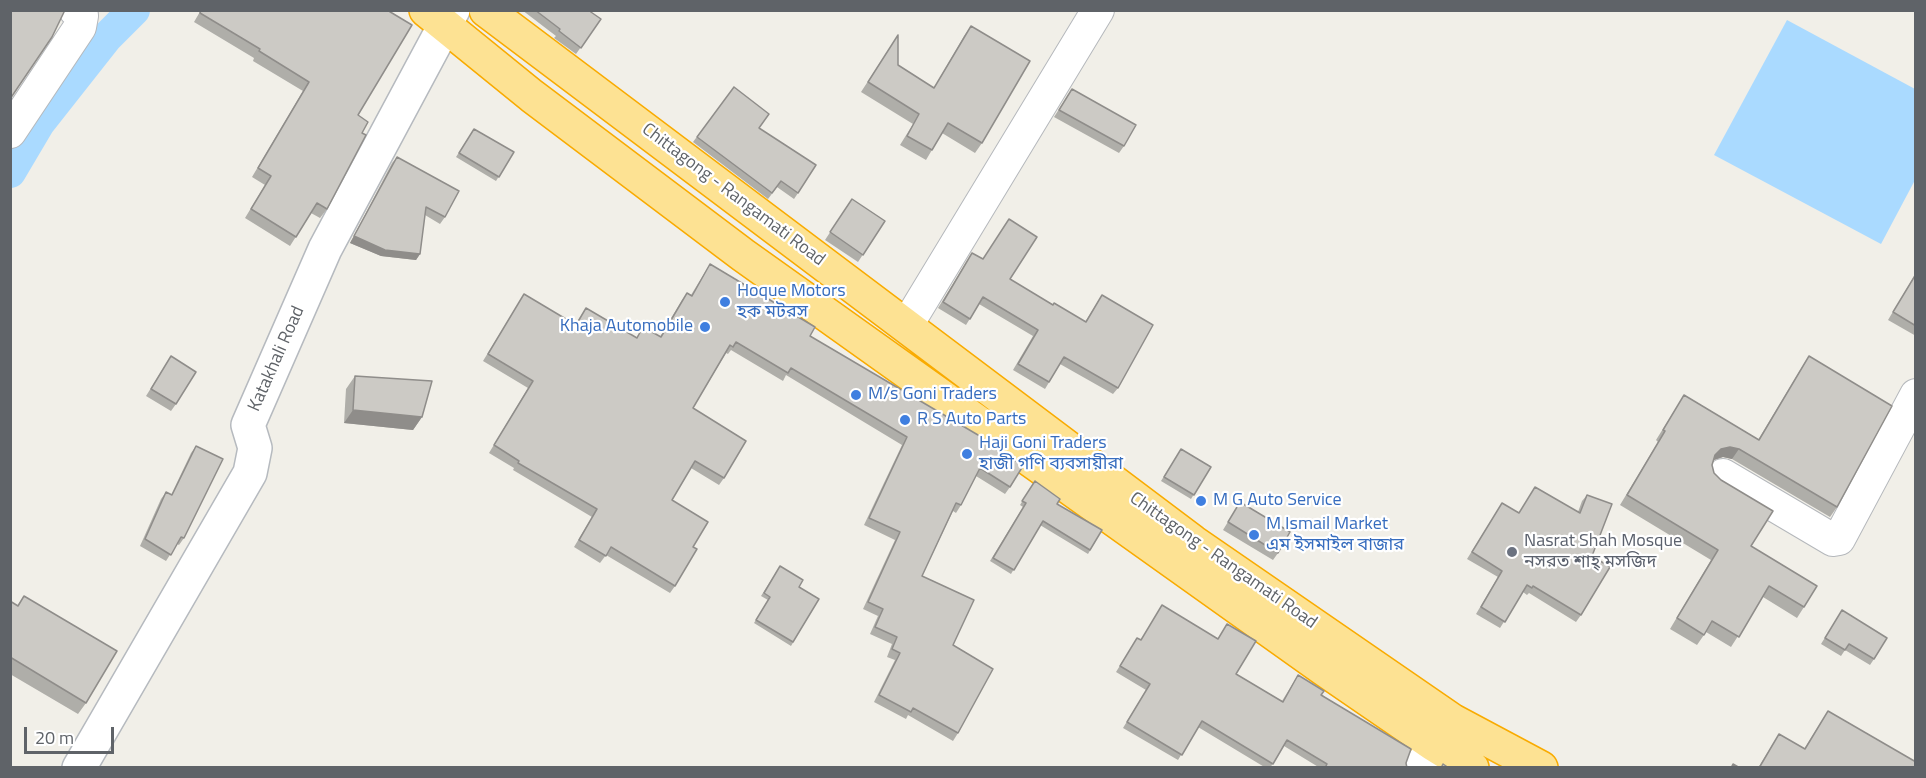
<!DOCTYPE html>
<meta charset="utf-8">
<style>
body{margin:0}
#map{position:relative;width:1926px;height:778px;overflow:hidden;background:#f1efe8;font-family:"Titillium Web",sans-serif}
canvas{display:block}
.frame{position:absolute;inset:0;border:12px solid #5f6368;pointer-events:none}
.scale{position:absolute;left:24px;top:727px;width:90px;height:27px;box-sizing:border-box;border:3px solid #5f6368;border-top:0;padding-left:8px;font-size:18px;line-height:21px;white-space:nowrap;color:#5f6368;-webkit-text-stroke:4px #fff;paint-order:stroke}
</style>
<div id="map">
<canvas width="1926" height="778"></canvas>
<div class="frame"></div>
<div class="scale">20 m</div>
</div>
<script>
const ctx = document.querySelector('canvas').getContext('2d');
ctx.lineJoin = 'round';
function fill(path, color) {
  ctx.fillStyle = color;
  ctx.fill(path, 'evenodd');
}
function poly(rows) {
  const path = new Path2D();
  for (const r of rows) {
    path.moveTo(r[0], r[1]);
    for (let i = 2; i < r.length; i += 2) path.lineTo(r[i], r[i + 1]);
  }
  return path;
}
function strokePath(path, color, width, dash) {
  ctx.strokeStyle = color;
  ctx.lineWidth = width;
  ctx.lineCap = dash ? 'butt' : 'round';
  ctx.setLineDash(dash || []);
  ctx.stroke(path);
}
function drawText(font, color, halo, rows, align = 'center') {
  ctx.font = font + ' "Titillium Web","Noto Sans Bengali",sans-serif';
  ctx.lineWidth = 4.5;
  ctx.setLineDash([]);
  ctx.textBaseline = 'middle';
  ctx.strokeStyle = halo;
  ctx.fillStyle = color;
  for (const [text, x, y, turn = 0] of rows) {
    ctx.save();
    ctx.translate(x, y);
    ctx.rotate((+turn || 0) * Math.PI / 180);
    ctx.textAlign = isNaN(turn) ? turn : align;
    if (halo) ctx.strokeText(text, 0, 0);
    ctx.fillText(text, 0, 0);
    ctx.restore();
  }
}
const water = poly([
 [1787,20,1915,89,1915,180,1881,244,1714,155]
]);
const canal = poly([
 [10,172,39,123,106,38,134,10]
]);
const street = poly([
 [10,132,80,27,82,16,75,10],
 [907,325,1098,10],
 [1723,475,1833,540,1839,539,1916,395],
 [1420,768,1433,744]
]);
const secondary = poly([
 [79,768,250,473,255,448,248,425,325,249,453,10]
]);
const highway = poly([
 [426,10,532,96,743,255,1324,669,1433,744,1472,768],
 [486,10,1193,542,1453,721,1541,768]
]);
const wall = poly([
 [201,10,387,10,358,115,362,133,327,209,320,218,311,213,290,246,245,218,265,185,252,177,303,91,253,61,254,58,194,22],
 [522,10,588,10,601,19,576,54,554,38,556,36],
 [971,26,982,143,975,153,942,133,926,160,900,145,913,124,861,92,898,35,898,65,934,88,964,36],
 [734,87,760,128,798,193,794,199,777,187,768,199,693,142],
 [1072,89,1124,146,1119,153,1054,117],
 [474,129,514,152,496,181,456,157],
 [397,157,445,217,440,224,425,215,420,254,416,260,381,256,350,243,392,163],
 [852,199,885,221,858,262,825,240],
 [972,253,1010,279,1053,305,1085,322,1102,295,1118,388,1113,394,1060,364,1045,389,1013,370,1033,336,979,304,966,325,938,308],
 [710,264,810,336,1010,487,1005,494,976,476,961,505,956,513,953,511,922,576,953,645,958,733,953,741,908,715,906,719,874,702,895,660,887,657,892,644,870,634,878,616,863,609,895,540,864,525,902,445,786,375,783,381,731,350,728,354,726,353,693,408,724,478,719,485,691,468,672,500,693,547,675,586,670,593,606,555,600,563,574,547,592,517,513,470,514,468,489,453,528,388,483,361,524,294,575,325,586,308,636,338,643,327,660,337,682,300,687,293,691,295],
 [1916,273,1916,336,1888,320],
 [171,356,176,404,171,411,146,396],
 [1809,356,1837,507,1830,517,1732,459,1723,457,1714,460,1712,465,1714,473,1751,546,1804,607,1797,618,1763,597,1731,647,1706,632,1697,645,1670,629,1711,560,1620,505,1658,442,1656,440,1684,395,1758,440,1802,367],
 [355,376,422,417,413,430,344,423,346,389],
 [196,446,184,538,179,545,177,544,166,561,140,546,161,499,166,492,171,495,191,453],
 [1181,449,1211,467,1191,499,1161,481],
 [1035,481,1057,504,1102,530,1088,554,1040,525,1011,574,990,561,1023,507,1020,505],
 [1535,487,1578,512,1582,501,1587,495,1592,556,1581,615,1576,622,1529,593,1527,595,1523,592,1500,628,1476,614,1498,577,1467,559,1502,503,1519,513],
 [1240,502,1278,553,1273,560,1223,530],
 [780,566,799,587,819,599,791,646,754,623,768,600,761,596],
 [24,596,86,703,78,714,10,674,10,601,17,606],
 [1162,605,1218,639,1227,624,1236,674,1282,701,1298,675,1406,763,1407,768,1320,768,1284,746,1270,768,1266,768,1198,727,1178,760,1123,728,1146,690,1116,672,1137,638,1141,640],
 [1842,610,1874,659,1870,665,1845,650,1841,656,1821,644],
 [1828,711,1916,768,1758,768,1779,734,1804,749]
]);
const shadedWall = poly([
 [354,236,420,254,416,260,381,256,350,243],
 [353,410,422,417,413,430,344,423],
 [1730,447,1739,449,1732,459,1723,457,1714,460,1715,455,1721,449]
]);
const building = poly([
 [10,10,65,10,52,37,10,99,10,10],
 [201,10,387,10,412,25,358,115,368,122,362,133,366,135,327,209,317,203,296,237,251,209,271,176,258,168,309,82,259,51,260,49,200,13,201,10],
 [535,10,588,10,601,19,581,48,559,31,560,29,535,10],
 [971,26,1030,61,982,143,948,123,932,150,907,136,919,114,868,82,898,35,898,65,934,88,971,26],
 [734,87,769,114,759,128,816,165,798,193,781,181,772,193,697,137,734,87],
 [1072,89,1136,125,1124,146,1059,110,1072,89],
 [474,129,514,152,499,177,459,153,474,129],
 [397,157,459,191,445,217,426,207,420,254,385,250,354,236,397,157],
 [852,199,885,221,863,255,830,232,852,199],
 [1009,219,1037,237,1010,279,1053,305,1054,303,1086,322,1102,295,1153,325,1118,388,1064,357,1049,382,1018,364,1038,330,983,297,970,319,943,302,972,253,983,259,1009,219],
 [710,264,815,327,810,336,978,435,1023,466,1010,487,980,468,961,505,956,503,922,576,974,600,953,645,993,669,958,733,913,708,911,712,879,695,900,653,892,649,897,637,875,627,883,609,868,602,900,532,869,518,907,437,791,368,788,373,736,342,733,347,730,345,693,408,746,441,724,478,695,461,672,500,708,522,693,547,697,549,675,586,611,547,606,556,579,540,597,509,518,463,519,461,494,445,533,381,488,354,524,294,576,325,586,308,637,338,643,327,661,337,687,293,692,296,710,264],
 [1916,274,1916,326,1893,312,1916,274],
 [171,356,196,372,176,404,151,389,171,356],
 [1809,356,1892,406,1837,507,1739,449,1730,447,1721,449,1715,455,1712,465,1714,473,1721,480,1773,511,1751,546,1817,586,1804,607,1769,586,1739,637,1712,621,1704,635,1677,618,1718,550,1627,495,1665,431,1663,430,1684,395,1759,440,1809,356],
 [355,376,432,381,422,417,353,410,355,376],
 [196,446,223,459,184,538,181,537,171,555,145,539,166,492,172,495,196,446],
 [1181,449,1211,467,1194,495,1164,477,1181,449],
 [1035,481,1060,499,1057,504,1102,530,1090,550,1043,521,1014,570,993,558,1026,503,1022,501,1035,481],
 [1535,487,1580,513,1587,495,1612,504,1592,556,1610,567,1581,615,1533,586,1532,588,1527,585,1505,622,1481,607,1502,571,1472,552,1502,503,1519,513,1535,487],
 [1240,502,1290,532,1278,553,1228,522,1240,502],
 [780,566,803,580,799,587,819,599,793,642,756,620,770,597,764,593,780,566],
 [24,596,117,651,86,703,10,657,10,601,18,606,24,596],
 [1162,605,1218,639,1227,624,1256,641,1236,674,1283,702,1298,675,1324,691,1321,695,1411,749,1406,763,1407,768,1325,768,1327,764,1287,740,1273,764,1202,721,1182,755,1127,722,1150,684,1120,666,1137,638,1141,640,1162,605],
 [1842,610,1887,638,1874,659,1849,644,1845,650,1825,638,1842,610],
 [1828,711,1916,762,1916,768,1759,768,1779,734,1805,749,1828,711],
 [1443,764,1449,768,1441,768,1443,764],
 [1733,764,1740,768,1731,768,1733,764]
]);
const markers = [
 [725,302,6,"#3f7fe0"],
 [705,327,6,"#3f7fe0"],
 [856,395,6,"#3f7fe0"],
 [905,420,6,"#3f7fe0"],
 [967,454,6,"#3f7fe0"],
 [1201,501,6,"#3f7fe0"],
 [1254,535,6,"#3f7fe0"],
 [1512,552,6,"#6b7280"]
];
const streetNames = [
 ["Chittagong - Rangamati Road",733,195,37],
 ["Katakhali Road",277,359,-66],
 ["Chittagong - Rangamati Road",1223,561,35]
];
const shopNames = [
 ["Hoque Motors",737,292],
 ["হক মটরস",737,313],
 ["Khaja Automobile",693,327,"right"],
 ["M/s Goni Traders",868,395],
 ["R S Auto Parts",917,420],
 ["Haji Goni Traders",979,444],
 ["হাজী গণি ব্যবসায়ীরা",979,465],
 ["M G Auto Service",1213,501],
 ["M Ismail Market",1266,525],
 ["এম ইসমাইল বাজার",1266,546]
];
const worshipNames = [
 ["Nasrat Shah Mosque",1524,542],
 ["নসরত শাহ্‌ মসজিদ",1524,563]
];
fill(water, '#aadaff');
strokePath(canal, '#aadaff', 32);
strokePath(street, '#b5b8bc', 34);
strokePath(secondary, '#b6babf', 36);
strokePath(highway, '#f9ab00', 36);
strokePath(street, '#fff', 32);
strokePath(secondary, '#fff', 33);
strokePath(highway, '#fde293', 33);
fill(wall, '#afaea9');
fill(shadedWall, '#8f8d8a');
fill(building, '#cccac5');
strokePath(building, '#8f8d8a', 1.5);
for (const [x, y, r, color] of markers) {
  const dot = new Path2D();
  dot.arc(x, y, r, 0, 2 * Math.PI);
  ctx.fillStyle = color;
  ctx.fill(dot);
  strokePath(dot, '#fff', 2);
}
drawText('18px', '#5f6368', '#fff', streetNames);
drawText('18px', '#366cbe', '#fff', shopNames, 'left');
drawText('18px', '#5b616d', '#fff', worshipNames, 'left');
</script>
